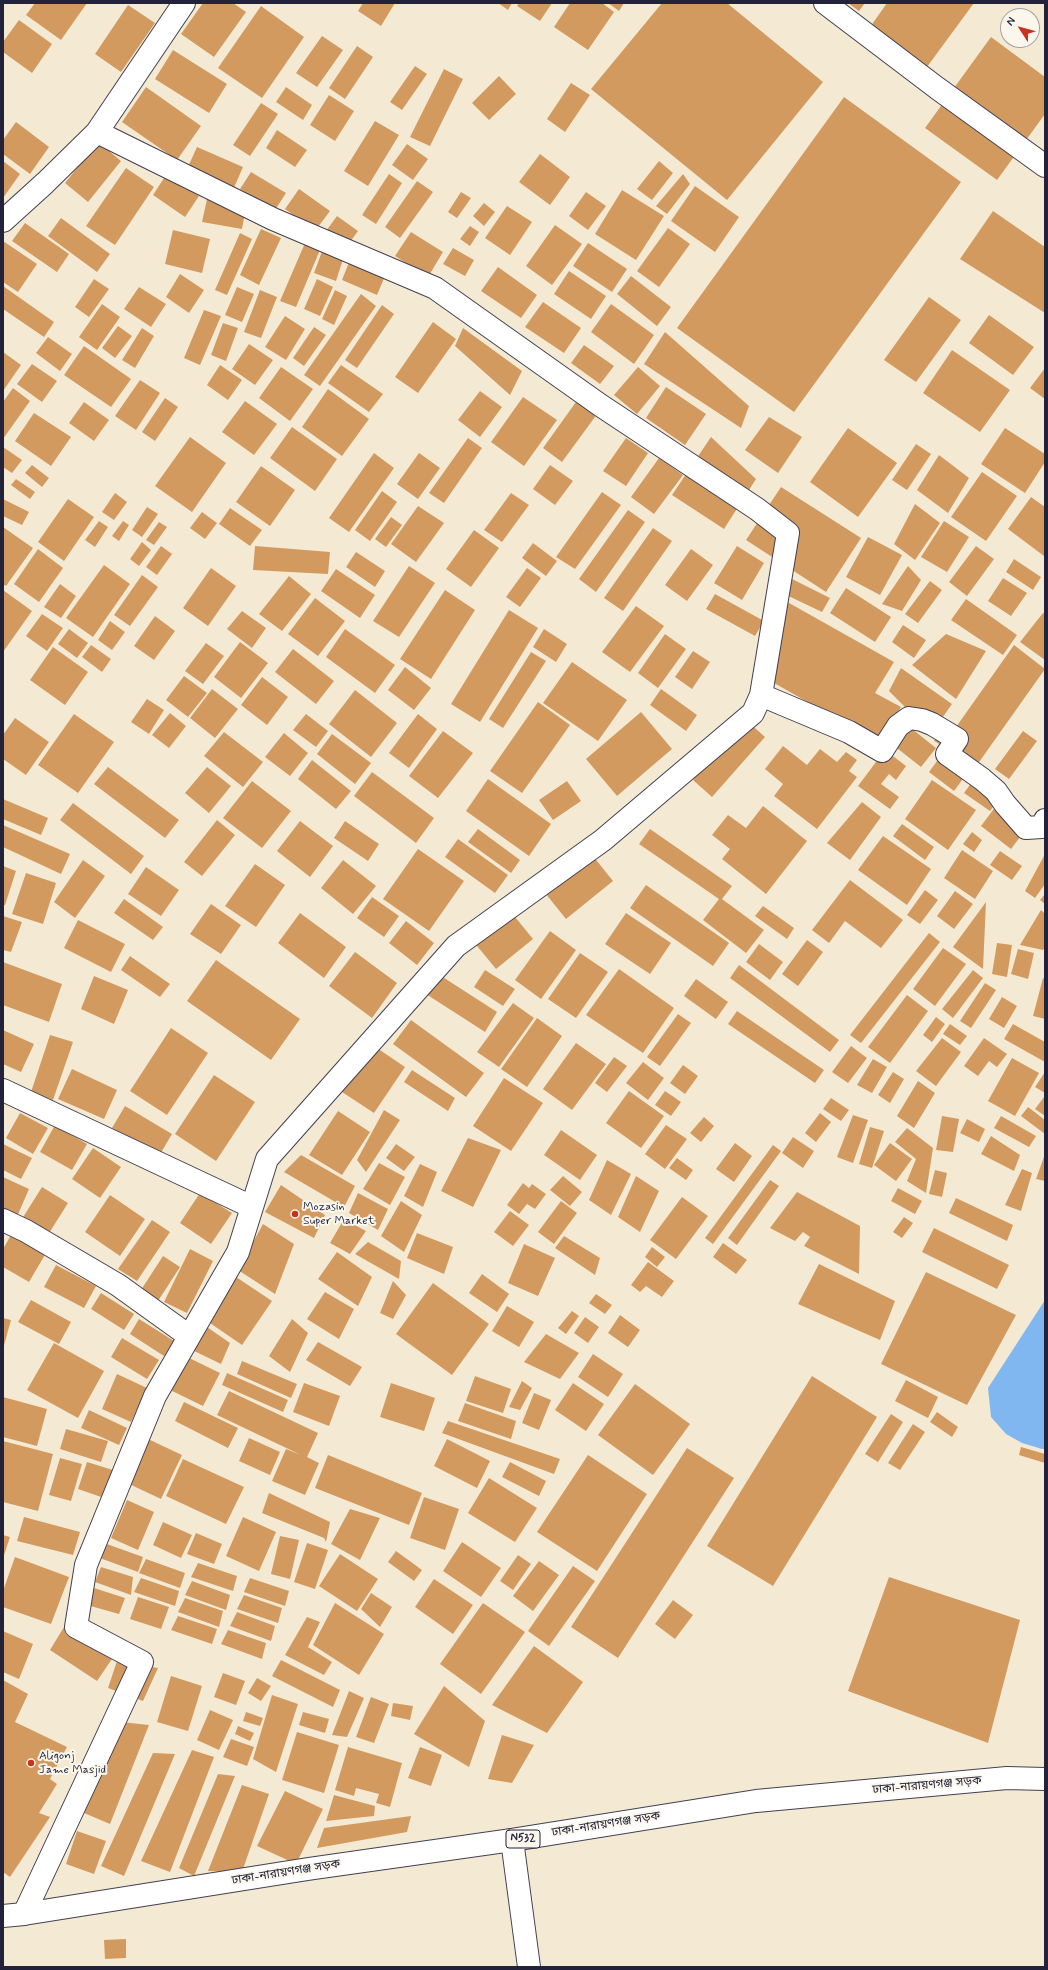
<!DOCTYPE html>
<meta charset="utf-8">
<style>
body{margin:0}
#map{position:relative;width:1048px;height:1970px;overflow:hidden;background:#f4ead4;font-family:Mynerve,sans-serif}
canvas{display:block}
.frame{position:absolute;inset:0;border:4px solid #22223b;pointer-events:none}
.north{position:absolute;left:1000px;top:8px;width:40px;height:40px;box-sizing:border-box;background:#fbf7ec;border:1px solid #a4a2a5;border-radius:50%;rotate:306deg;font-size:11px;font-weight:700;line-height:16px;text-align:center;color:#22223b}
.north::after{content:'';display:block;margin:auto;width:14px;height:18px;background:#c8321e;clip-path:polygon(50% 0,100% 100%,50% 72%,0 100%)}
</style>
<div id="map">
<canvas width="1048" height="1970"></canvas>
<div class="frame"></div>
<div class="north">N</div>
</div>
<script>
const ctx = document.querySelector('canvas').getContext('2d');
ctx.lineJoin = 'round';
function fill(path, color) {
  ctx.fillStyle = color;
  ctx.fill(path, 'evenodd');
}
function poly(rows) {
  const path = new Path2D();
  for (const r of rows) {
    path.moveTo(r[0], r[1]);
    for (let i = 2; i < r.length; i += 2) path.lineTo(r[i], r[i + 1]);
  }
  return path;
}
function strokePath(path, color, width, dash) {
  ctx.strokeStyle = color;
  ctx.lineWidth = width;
  ctx.lineCap = dash ? 'butt' : 'round';
  ctx.setLineDash(dash || []);
  ctx.stroke(path);
}
function drawText(font, color, halo, rows, align = 'center') {
  ctx.font = font + ' Mynerve,"Noto Sans Bengali",sans-serif';
  ctx.lineWidth = 4;
  ctx.setLineDash([]);
  ctx.textBaseline = 'middle';
  ctx.strokeStyle = halo;
  ctx.fillStyle = color;
  for (const [text, x, y, turn = 0] of rows) {
    ctx.save();
    ctx.translate(x, y);
    ctx.rotate((+turn || 0) * Math.PI / 180);
    ctx.textAlign = isNaN(turn) ? turn : align;
    if (halo) ctx.strokeText(text, 0, 0);
    ctx.fillText(text, 0, 0);
    ctx.restore();
  }
}
const water = poly([
 [1045,1300,1045,1449,1042,1449,1022,1443,1006,1434,991,1417,988,1388]
]);
const building = poly([
 [35,3,87,3,61,40,26,15],
 [203,3,233,3,246,12,214,57,181,34],
 [363,3,395,3,381,26,358,11],
 [498,3,512,3,508,10],
 [519,3,552,3,540,21,517,6],
 [570,3,602,3,614,12,588,50,554,27],
 [608,3,624,3,619,11],
 [662,3,727,3,823,82,727,200,591,89],
 [848,3,865,3,859,11],
 [887,3,974,3,924,71,868,30],
 [128,5,155,23,121,72,95,54],
 [261,6,304,37,262,98,218,68],
 [19,20,52,44,32,73,3,52,3,42],
 [322,36,343,50,317,87,296,73],
 [991,37,1045,77,1045,114,997,180,925,128],
 [357,46,373,57,345,99,329,88],
 [173,50,227,84,209,113,155,79],
 [415,66,427,74,402,110,390,102],
 [444,69,463,79,430,146,410,137],
 [499,76,516,94,489,120,472,103],
 [571,83,590,95,565,132,547,119],
 [146,87,201,126,177,160,122,122],
 [286,87,312,105,303,120,276,102],
 [329,95,354,111,335,141,310,125],
 [844,97,961,182,794,412,677,328],
 [261,103,278,114,250,156,233,145],
 [375,121,399,135,368,186,344,171],
 [16,122,49,147,30,174,3,154,3,140],
 [277,130,307,150,295,167,266,148],
 [98,142,121,161,88,202,65,183],
 [407,144,428,159,413,180,392,165],
 [197,147,243,167,233,190,187,169],
 [540,154,570,177,550,205,519,182],
 [3,161,20,174,3,198],
 [659,161,673,173,652,200,637,189],
 [126,168,154,187,115,245,86,226],
 [251,172,286,193,275,210,240,189],
 [389,174,402,183,376,224,362,215],
 [683,174,690,184,667,214,656,206],
 [166,175,199,196,185,217,153,195],
 [417,181,433,192,400,238,385,227],
 [695,186,739,217,715,252,671,221],
 [299,189,330,211,315,231,285,209],
 [622,190,664,216,636,260,595,234],
 [461,192,471,198,457,218,448,212],
 [586,192,606,206,588,230,569,216],
 [207,199,246,207,242,229,202,222],
 [484,203,495,212,484,226,473,216],
 [507,206,532,222,510,255,485,238],
 [993,211,1045,247,1045,313,960,259],
 [337,216,358,231,347,246,326,231],
 [61,218,110,254,97,272,48,236],
 [25,223,69,254,57,272,12,241],
 [555,225,582,244,552,285,526,266],
 [470,226,479,232,470,246,460,239],
 [668,228,690,244,659,287,637,271],
 [261,229,281,238,259,285,240,275],
 [173,230,210,239,202,273,165,264],
 [411,232,443,252,428,277,395,256],
 [240,233,252,239,227,295,215,290],
 [3,241,37,264,18,292,3,282],
 [305,243,320,250,296,307,280,301],
 [588,243,627,269,612,292,573,266],
 [324,246,345,253,336,281,314,273],
 [453,248,474,260,465,276,443,264],
 [352,255,388,269,377,295,342,280],
 [498,267,537,295,521,318,481,291],
 [569,271,606,296,591,319,554,294],
 [180,274,204,290,189,313,166,297],
 [631,276,671,307,657,326,617,294],
 [94,279,109,289,89,317,75,307],
 [317,279,333,287,320,316,304,309],
 [3,286,54,322,44,337,3,309],
 [139,287,166,304,151,327,124,309],
 [237,287,254,294,242,322,225,315],
 [260,290,277,297,261,338,244,332],
 [335,290,347,296,334,325,322,319],
 [361,294,376,306,320,386,304,375],
 [929,297,961,320,916,382,884,360],
 [543,302,581,328,564,353,525,327],
 [102,304,120,317,97,350,79,337],
 [611,304,654,335,634,364,591,332],
 [382,305,394,314,357,368,345,360],
 [204,310,221,316,200,365,184,358],
 [989,315,1034,347,1013,375,969,343],
 [285,316,305,329,286,360,265,347],
 [433,322,456,339,418,393,395,377],
 [223,323,238,328,226,361,211,355],
 [118,326,132,336,115,358,102,348],
 [314,327,326,335,304,366,293,358],
 [142,328,154,336,135,368,122,360],
 [463,328,522,371,510,395,455,346],
 [665,332,749,406,741,428,644,364],
 [48,337,72,354,60,371,36,353],
 [249,344,273,360,255,385,232,369],
 [584,345,614,366,600,384,571,363],
 [84,346,131,379,111,407,64,375],
 [952,350,1010,390,980,432,923,393],
 [3,352,21,365,3,391],
 [32,364,57,381,42,402,17,384],
 [220,365,242,380,228,400,207,385],
 [341,365,383,394,369,412,328,383],
 [281,367,313,389,290,421,259,398],
 [638,367,660,386,637,414,614,395],
 [1045,368,1045,399,1030,388],
 [140,380,160,393,136,430,115,416],
 [666,387,706,414,685,445,646,418],
 [13,388,30,401,3,439,3,402],
 [328,389,369,419,342,456,302,427],
 [480,391,502,407,480,437,458,420],
 [581,395,600,410,562,462,543,448],
 [523,397,557,420,524,466,491,442],
 [165,398,178,407,155,441,142,432],
 [245,401,277,424,254,455,222,432],
 [84,402,109,420,94,441,69,423],
 [34,413,71,437,51,466,15,441],
 [769,417,802,437,778,473,745,450],
 [292,427,337,459,315,491,270,458],
 [848,428,897,463,858,517,810,482],
 [1005,428,1045,454,1045,462,1025,493,981,464],
 [190,437,226,463,192,512,155,486],
 [711,437,756,479,724,529,672,495],
 [468,438,482,448,444,503,429,493],
 [626,438,648,453,626,486,603,471],
 [916,444,931,454,907,490,892,480],
 [3,447,22,460,12,473,3,467],
 [374,453,394,468,349,532,329,518],
 [419,453,440,468,418,499,397,484],
 [939,455,969,478,948,513,917,490],
 [659,458,683,475,654,514,631,497],
 [32,465,49,478,42,487,25,473],
 [550,465,573,481,555,505,533,489],
 [261,466,295,490,270,526,236,502],
 [982,472,1017,496,986,541,951,517],
 [16,479,35,492,30,499,11,485],
 [781,487,861,538,826,592,746,540],
 [382,491,397,502,370,541,355,530],
 [602,492,621,505,575,569,556,557],
 [115,493,127,502,114,520,102,512],
 [511,493,529,505,502,542,484,530],
 [1031,497,1045,507,1044,556,1008,529],
 [3,499,29,512,22,525,3,516],
 [68,499,94,517,64,561,38,542],
 [915,504,940,523,915,560,894,544],
 [418,506,444,523,416,562,391,544],
 [147,507,158,514,142,537,132,530],
 [230,508,262,530,250,546,219,524],
 [628,510,645,522,596,592,579,579],
 [202,512,217,523,205,539,190,528],
 [391,517,402,525,386,547,375,539],
 [99,521,108,527,95,547,85,540],
 [123,521,129,525,119,541,112,536],
 [944,521,969,537,947,572,921,557],
 [159,522,167,527,154,545,146,540],
 [3,527,33,548,6,586,3,584],
 [653,528,672,541,623,611,604,598],
 [474,530,499,548,471,587,446,569],
 [868,537,902,555,880,595,846,577],
 [142,542,151,550,139,566,130,559],
 [533,543,557,561,546,576,522,558],
 [161,546,172,554,157,575,146,567],
 [255,546,330,552,328,574,253,570],
 [737,546,764,563,742,600,714,583],
 [976,546,994,559,967,596,949,582],
 [38,549,63,568,39,602,14,584],
 [691,549,713,565,687,601,665,585],
 [356,552,385,571,375,587,346,567],
 [1014,559,1041,577,1033,590,1006,572],
 [104,565,130,584,93,637,66,618],
 [409,566,435,583,399,637,373,621],
 [908,566,921,580,902,611,882,604],
 [211,568,236,586,208,626,183,608],
 [527,568,541,578,520,607,506,597],
 [336,569,375,595,360,618,321,591],
 [142,575,158,587,130,626,114,615],
 [289,576,311,594,282,631,259,614],
 [786,576,830,598,822,612,778,591],
 [1003,578,1027,593,1011,616,988,601],
 [930,581,942,590,918,623,905,614],
 [60,584,76,596,61,618,44,607],
 [846,588,891,617,875,642,830,613],
 [3,590,32,611,3,652],
 [445,590,475,610,431,679,400,659],
 [715,594,764,621,755,636,706,609],
 [315,598,345,621,318,656,288,634],
 [782,599,894,662,875,693,901,707,880,743,767,679],
 [966,599,1017,635,1003,655,951,620],
 [636,606,664,626,630,672,602,652],
 [509,610,538,628,480,722,451,704],
 [242,611,266,628,252,648,227,629],
 [1043,613,1045,614,1045,660,1020,642],
 [42,614,63,628,47,651,26,636],
 [155,616,175,631,154,660,134,646],
 [110,621,125,632,112,650,98,640],
 [903,625,926,640,914,658,892,642],
 [69,629,88,643,77,658,58,644],
 [345,629,395,665,375,693,326,657],
 [544,629,567,644,556,662,533,647],
 [665,634,686,649,658,688,638,673],
 [946,634,986,651,956,699,912,665],
 [240,642,268,663,241,698,214,677],
 [206,643,224,656,203,684,185,671],
 [91,645,111,659,102,672,82,657],
 [1014,645,1045,669,977,765,934,741,940,732,949,737],
 [53,647,88,672,65,705,30,680],
 [293,649,334,681,316,704,275,672],
 [693,651,710,662,692,689,675,677],
 [531,652,546,661,503,728,489,719],
 [572,662,627,700,598,741,543,703],
 [405,667,431,688,414,710,388,690],
 [901,668,952,704,933,731,921,723,889,691],
 [184,676,207,693,188,717,166,700],
 [262,677,288,697,267,725,241,705],
 [212,689,238,709,215,738,190,718],
 [661,689,697,715,686,731,650,705],
 [355,690,397,723,371,757,329,724],
 [147,699,164,710,149,734,131,722],
 [538,702,570,725,522,793,490,771],
 [641,712,672,749,617,796,586,759],
 [170,713,186,726,169,748,152,735],
 [74,714,114,742,78,793,38,765],
 [306,714,328,731,316,747,293,730],
 [418,714,437,729,409,768,389,753],
 [15,718,49,742,26,775,3,759,3,735],
 [746,720,765,737,712,797,693,780],
 [907,725,936,748,921,767,893,745],
 [443,731,473,753,438,798,409,776],
 [1023,731,1037,741,1009,779,995,769],
 [224,732,263,762,243,787,204,756],
 [284,733,308,753,290,776,265,757],
 [332,734,371,763,355,784,317,754],
 [783,746,807,765,820,749,837,762,846,752,857,760,849,771,857,777,817,829,774,796,783,784,765,769],
 [885,750,906,766,896,780,889,774,881,784,899,797,890,809,858,786],
 [943,753,968,772,954,791,929,772],
 [312,760,351,791,336,809,298,779],
 [108,767,179,820,165,838,94,784],
 [207,767,231,786,209,813,185,793],
 [372,772,434,818,416,843,354,796],
 [488,779,551,824,529,856,466,811],
 [932,780,976,810,948,850,905,819],
 [252,781,291,811,262,848,223,818],
 [567,781,581,801,553,820,539,800],
 [972,782,998,800,990,811,964,793],
 [1002,798,1033,820,1011,849,981,826],
 [3,799,48,818,41,835,3,819],
 [862,802,881,817,850,860,827,843],
 [73,803,144,856,131,874,60,820],
 [763,806,807,841,766,894,722,859,730,849,712,835,728,815,746,828],
 [217,820,235,835,202,876,184,862],
 [300,821,333,846,310,877,277,851],
 [345,821,379,844,368,861,334,838],
 [902,824,934,847,925,860,893,836],
 [3,825,70,854,61,874,3,847],
 [478,829,520,860,511,873,468,842],
 [650,829,732,886,722,899,764,930,746,953,703,920,719,899,639,844],
 [972,832,982,840,974,852,963,844],
 [883,836,931,869,907,905,858,870],
 [458,839,508,875,495,893,445,857],
 [418,849,464,881,429,931,383,899],
 [962,850,993,871,975,899,944,878],
 [589,851,613,881,566,919,541,888],
 [1000,851,1022,866,1012,880,990,865],
 [1045,854,1045,884,1035,898,1025,891],
 [83,860,105,876,75,918,54,902],
 [343,860,376,886,353,914,321,888],
 [255,864,285,885,256,927,225,906],
 [3,866,16,871,5,905,3,905],
 [146,867,179,890,161,916,128,894],
 [26,873,56,883,43,924,12,914],
 [850,880,903,920,881,948,845,921,829,943,812,930],
 [646,885,729,943,713,966,630,908],
 [925,890,938,900,920,924,907,915],
 [955,891,973,904,954,929,937,916],
 [1045,894,1045,904,1040,900],
 [372,897,399,916,384,937,357,918],
 [124,899,163,927,153,940,114,913],
 [986,902,983,969,953,947],
 [211,904,241,925,221,954,190,934],
 [763,906,794,928,787,939,755,916],
 [1041,910,1045,914,1045,947,1043,950,1020,945],
 [511,912,533,939,496,969,473,941],
 [300,913,346,947,324,978,278,943],
 [626,913,671,943,650,974,605,944],
 [3,916,22,922,11,952,3,950],
 [78,920,125,944,111,972,64,948],
 [406,921,434,943,417,965,389,943],
 [550,931,576,950,541,999,515,980],
 [929,933,940,942,861,1043,850,1035],
 [807,940,823,952,798,986,782,974],
 [997,943,1012,945,1007,977,992,974],
 [759,944,783,962,770,980,746,962],
 [943,948,966,964,935,1006,913,989],
 [1018,949,1034,953,1028,979,1011,974],
 [355,952,397,983,372,1018,329,986],
 [580,953,608,972,576,1018,548,999],
 [130,956,170,984,160,997,121,970],
 [216,960,300,1019,271,1060,187,1001],
 [3,962,62,984,49,1022,3,1005],
 [739,965,839,1040,830,1052,730,978],
 [619,969,674,1008,643,1053,586,1015],
 [485,970,515,989,503,1006,474,987],
 [973,970,983,978,953,1018,942,1009],
 [438,974,497,1012,485,1032,426,994],
 [94,976,128,990,114,1024,81,1009],
 [1043,978,1045,979,1045,1019,1033,1016],
 [696,979,728,1002,716,1019,684,996],
 [985,983,996,990,971,1028,960,1021],
 [907,995,928,1011,890,1063,868,1047],
 [1002,997,1017,1006,1004,1028,989,1019],
 [513,1003,534,1018,499,1067,477,1052],
 [737,1011,824,1070,815,1083,728,1024],
 [678,1014,691,1023,660,1066,647,1057],
 [936,1017,945,1024,932,1042,923,1035],
 [537,1018,562,1036,527,1087,501,1069],
 [411,1020,484,1073,466,1097,393,1044],
 [950,1024,967,1036,960,1045,943,1034],
 [1013,1024,1045,1042,1045,1062,1004,1039],
 [171,1028,208,1053,167,1115,130,1091],
 [3,1030,34,1044,21,1072,3,1064],
 [50,1035,73,1042,53,1100,31,1092],
 [942,1038,961,1052,936,1086,916,1071],
 [984,1038,1007,1054,997,1067,989,1061,978,1076,964,1066],
 [576,1043,606,1064,572,1110,543,1089],
 [374,1046,405,1067,374,1113,342,1092],
 [851,1046,867,1058,848,1083,832,1072],
 [614,1057,627,1066,607,1092,595,1083],
 [1012,1058,1039,1073,1015,1116,988,1101],
 [873,1059,887,1067,872,1093,857,1085],
 [643,1062,664,1078,648,1100,626,1083],
 [683,1065,698,1076,685,1094,670,1083],
 [72,1069,117,1090,104,1119,58,1099],
 [412,1070,455,1098,448,1111,404,1082],
 [893,1072,904,1079,890,1103,878,1095],
 [1045,1072,1045,1093,1035,1087],
 [214,1075,255,1102,216,1161,175,1134],
 [504,1078,543,1103,511,1151,473,1126],
 [918,1081,935,1093,914,1128,897,1116],
 [629,1091,664,1116,641,1148,606,1123],
 [665,1091,681,1102,671,1116,655,1105],
 [1044,1097,1045,1098,1045,1116,1035,1109],
 [831,1098,849,1110,841,1121,823,1109],
 [125,1106,172,1134,159,1156,112,1128],
 [1028,1107,1045,1120,1045,1134,1021,1116],
 [384,1110,400,1120,366,1172,357,1160],
 [338,1111,370,1132,342,1175,309,1155],
 [20,1113,48,1128,33,1154,6,1138],
 [820,1113,831,1122,816,1142,805,1133],
 [853,1115,868,1120,853,1163,837,1157],
 [942,1116,959,1119,953,1152,936,1150],
 [1001,1116,1036,1136,1029,1147,994,1128],
 [704,1117,714,1126,701,1142,690,1133],
 [967,1119,985,1129,979,1142,960,1133],
 [55,1125,87,1144,72,1170,40,1152],
 [666,1125,687,1139,665,1169,645,1154],
 [870,1127,884,1131,872,1168,859,1164],
 [907,1128,933,1148,926,1193,907,1181,916,1159,895,1142],
 [561,1130,597,1155,580,1180,544,1155],
 [991,1136,1020,1155,1014,1171,981,1154],
 [793,1137,814,1151,803,1168,782,1153],
 [468,1138,501,1150,473,1207,441,1191],
 [735,1143,752,1156,734,1182,716,1169],
 [890,1143,912,1159,896,1181,874,1165],
 [3,1144,32,1158,21,1179,3,1170],
 [396,1144,415,1157,404,1171,386,1158],
 [773,1145,781,1151,713,1244,705,1238],
 [93,1148,121,1167,100,1198,72,1179],
 [1045,1154,1045,1181,1036,1179],
 [301,1155,355,1186,344,1207,284,1172],
 [677,1158,693,1170,686,1180,669,1168],
 [607,1160,631,1174,611,1215,589,1200],
 [379,1163,405,1177,390,1205,363,1189],
 [420,1164,437,1172,423,1207,404,1196],
 [1022,1169,1032,1173,1021,1211,1005,1205],
 [935,1170,947,1173,942,1197,929,1194],
 [563,1176,582,1192,570,1206,550,1190],
 [636,1176,659,1191,640,1232,618,1217],
 [3,1177,29,1189,16,1219,3,1213],
 [770,1180,779,1186,737,1245,728,1238],
 [523,1183,529,1188,532,1184,546,1194,535,1209,527,1204,519,1214,507,1205],
 [281,1185,325,1215,314,1238,265,1212],
 [42,1187,68,1203,46,1238,20,1222],
 [898,1188,922,1201,915,1214,891,1201],
 [797,1192,860,1226,859,1274,804,1246,810,1237,803,1232,795,1241,770,1228],
 [200,1193,232,1213,211,1244,180,1223],
 [358,1193,388,1209,378,1230,349,1213],
 [110,1195,145,1219,120,1256,85,1232],
 [682,1197,708,1216,676,1259,650,1240],
 [956,1198,1013,1225,1007,1241,949,1213],
 [401,1201,422,1215,404,1252,381,1236],
 [561,1201,577,1213,554,1244,538,1232],
 [510,1211,529,1225,513,1246,494,1232],
 [904,1217,913,1223,902,1238,893,1232],
 [344,1219,366,1231,350,1254,330,1243],
 [152,1220,170,1232,137,1281,118,1269],
 [263,1224,294,1244,275,1294,238,1270],
 [15,1228,49,1248,29,1282,3,1267,3,1249],
 [934,1228,1009,1265,997,1289,922,1252],
 [417,1233,453,1247,444,1274,407,1258],
 [564,1236,600,1258,595,1275,555,1248],
 [368,1242,401,1261,399,1279,355,1254],
 [723,1243,747,1260,736,1274,713,1257],
 [524,1244,555,1258,538,1296,508,1283],
 [652,1247,665,1257,657,1267,645,1257],
 [190,1249,213,1261,187,1313,164,1302],
 [337,1252,372,1277,358,1306,318,1279],
 [163,1256,180,1267,158,1301,141,1290],
 [648,1262,674,1281,662,1297,646,1286,640,1292,631,1285],
 [819,1264,895,1301,880,1340,798,1304],
 [56,1265,96,1286,84,1308,44,1287],
 [926,1272,1016,1315,967,1405,881,1364],
 [482,1274,509,1294,497,1312,469,1293],
 [236,1277,272,1301,242,1345,207,1321],
 [393,1281,406,1295,393,1319,380,1313],
 [433,1283,489,1324,452,1375,396,1334],
 [325,1292,354,1309,339,1339,307,1319],
 [101,1293,134,1314,124,1330,91,1309],
 [596,1294,612,1305,605,1314,589,1303],
 [31,1300,71,1322,59,1344,18,1322],
 [507,1306,534,1322,519,1347,492,1331],
 [572,1311,579,1316,566,1334,558,1328],
 [620,1315,640,1330,628,1347,608,1333],
 [585,1317,599,1327,588,1343,574,1333],
 [3,1318,11,1320,3,1349],
 [139,1319,174,1341,164,1356,130,1334],
 [292,1319,308,1333,290,1372,269,1356],
 [204,1325,230,1343,221,1364,188,1348],
 [546,1334,579,1353,560,1379,524,1362],
 [122,1338,159,1360,147,1379,111,1357],
 [318,1342,362,1367,350,1386,306,1360],
 [54,1343,104,1371,78,1418,27,1390],
 [181,1354,220,1373,203,1406,164,1387],
 [593,1354,623,1374,608,1397,578,1377],
 [242,1361,297,1384,291,1398,237,1374],
 [227,1373,288,1400,283,1412,222,1385],
 [117,1374,147,1388,131,1422,102,1409],
 [475,1376,511,1389,503,1413,466,1401],
 [812,1376,877,1417,773,1586,707,1546],
 [906,1380,938,1397,928,1418,895,1401],
 [522,1381,532,1388,520,1410,509,1407],
 [304,1383,340,1396,329,1426,293,1412],
 [391,1383,435,1398,424,1431,380,1417],
 [573,1383,604,1404,586,1431,555,1410],
 [635,1384,690,1424,653,1475,598,1435],
 [229,1391,318,1433,307,1457,319,1463,305,1495,272,1481,286,1449,301,1455,217,1415],
 [534,1393,551,1400,539,1430,522,1423],
 [3,1397,47,1409,37,1446,3,1437],
 [184,1402,238,1428,228,1448,175,1421],
 [465,1403,516,1421,511,1439,458,1421],
 [89,1410,127,1428,119,1445,81,1428],
 [937,1412,958,1427,952,1437,930,1422],
 [891,1414,903,1422,878,1462,865,1454],
 [448,1421,560,1459,554,1474,442,1433],
 [913,1424,925,1432,900,1470,888,1463],
 [66,1429,108,1441,101,1462,60,1449],
 [249,1438,280,1452,270,1475,239,1461],
 [148,1439,182,1455,161,1499,127,1483],
 [447,1439,490,1461,477,1488,434,1466],
 [3,1441,53,1454,38,1511,3,1502],
 [1021,1447,1045,1454,1045,1463,1019,1455],
 [687,1448,734,1478,618,1658,571,1627],
 [328,1455,422,1493,409,1525,315,1488],
 [588,1455,647,1494,597,1571,537,1532],
 [60,1458,82,1464,71,1501,49,1495],
 [183,1459,244,1487,226,1524,166,1496],
 [87,1462,113,1470,104,1498,78,1489],
 [510,1462,546,1481,539,1496,502,1477],
 [489,1478,537,1508,515,1542,468,1513],
 [269,1493,330,1522,326,1542,324,1538,262,1513],
 [424,1497,459,1509,445,1550,410,1538],
 [127,1500,154,1512,138,1550,111,1538],
 [350,1509,380,1518,360,1560,331,1544],
 [24,1517,80,1532,73,1555,17,1541],
 [243,1517,276,1532,259,1571,226,1556],
 [163,1522,192,1535,181,1558,153,1545],
 [196,1533,222,1544,214,1564,187,1554],
 [3,1535,10,1537,3,1558],
 [280,1536,299,1540,290,1579,271,1574],
 [462,1542,501,1568,481,1597,443,1571],
 [104,1543,143,1557,138,1572,97,1557],
 [307,1543,328,1550,315,1589,294,1582],
 [396,1551,422,1570,414,1581,388,1562],
 [340,1554,378,1579,357,1611,319,1586],
 [518,1555,531,1564,513,1590,500,1581],
 [15,1557,69,1577,51,1624,3,1607,3,1591],
 [146,1559,185,1573,180,1588,139,1573],
 [539,1561,559,1575,533,1611,513,1596],
 [198,1563,237,1576,233,1591,191,1577],
 [573,1566,595,1581,549,1646,528,1631],
 [101,1567,133,1577,131,1595,95,1582],
 [889,1577,1020,1620,988,1743,848,1691],
 [141,1578,179,1591,175,1606,134,1592],
 [250,1578,289,1591,285,1606,244,1592],
 [434,1579,473,1605,453,1634,415,1607],
 [192,1581,230,1595,226,1610,185,1595],
 [94,1588,125,1598,119,1614,87,1605],
 [371,1593,392,1607,380,1627,361,1609],
 [244,1595,282,1608,278,1623,237,1609],
 [138,1597,169,1607,161,1629,130,1619],
 [185,1598,223,1611,219,1627,178,1612],
 [673,1600,693,1615,675,1639,655,1624],
 [335,1603,384,1634,359,1675,313,1645],
 [483,1603,525,1632,481,1694,440,1664],
 [237,1612,275,1626,271,1641,230,1626],
 [178,1616,217,1629,212,1644,171,1630],
 [307,1617,320,1622,308,1647,332,1662,324,1675,285,1655],
 [64,1627,112,1659,97,1681,50,1650],
 [228,1630,266,1643,262,1659,221,1644],
 [3,1631,33,1644,19,1679,3,1672],
 [534,1646,583,1682,547,1733,492,1705],
 [281,1660,340,1690,333,1707,272,1676],
 [117,1661,158,1668,143,1701,108,1688],
 [223,1673,245,1681,236,1705,214,1697],
 [171,1676,202,1686,188,1731,157,1722],
 [257,1678,271,1686,261,1701,248,1693],
 [3,1680,28,1694,15,1722,67,1747,50,1779,57,1784,39,1813,50,1817,10,1877,3,1872],
 [444,1686,485,1721,469,1767,414,1734],
 [349,1691,364,1698,347,1737,332,1735],
 [272,1695,298,1704,276,1772,253,1759],
 [371,1697,389,1704,374,1743,356,1737],
 [393,1703,413,1706,410,1720,391,1716],
 [210,1710,233,1720,219,1750,197,1740],
 [246,1712,263,1718,260,1726,243,1721],
 [303,1712,329,1719,325,1733,299,1725],
 [121,1722,149,1725,110,1824,84,1813],
 [238,1726,254,1733,250,1741,235,1734],
 [297,1732,339,1745,324,1793,282,1780],
 [502,1735,534,1745,512,1783,488,1779],
 [231,1739,254,1747,247,1766,223,1757],
 [348,1747,402,1763,390,1807,376,1803,379,1794,356,1788,354,1796,335,1790],
 [420,1747,442,1755,431,1786,408,1778],
 [192,1750,214,1757,170,1872,141,1861],
 [153,1753,175,1754,124,1876,101,1866],
 [218,1774,235,1776,194,1876,179,1868],
 [242,1785,269,1794,242,1872,208,1871],
 [285,1791,323,1809,296,1864,257,1846],
 [334,1795,375,1806,374,1816,326,1821],
 [411,1816,407,1832,317,1848,324,1828],
 [77,1831,106,1841,94,1874,66,1864],
 [126,1939,126,1958,105,1959,104,1940]
]);
const street = poly([
 [825,3,937,88,1045,166],
 [97,132,273,219,435,288,600,405,757,509,788,533,761,695,849,732,882,751,898,726,909,718,922,720,932,724,957,739,947,754,982,779,996,791,1005,804,1026,828,1042,827,1045,820],
 [3,221,45,183,97,132,184,3],
 [3,1090,252,1207],
 [3,1220,26,1231,118,1285,189,1336],
 [512,1840,529,1967],
 [24,1914,142,1662,76,1627,86,1565,155,1396,238,1252,267,1159,456,946,603,840,753,713,761,695]
]);
const highway = poly([
 [3,1916,24,1914,308,1869,512,1840,756,1801,1007,1778,1045,1779]
]);
const markers = [
 [295,1214,4,"#c8321e"],
 [31,1763,4,"#c8321e"]
];
const shields = [
 [523,1839,34]
];
const shieldNames = [
 ["N532",523,1839]
];
const poiNames = [
 ["Mozasin",303,1207],
 ["Super Market",303,1221],
 ["Aligonj",39,1756],
 ["Jame Masjid",39,1770]
];
const streetNames = [
 ["ঢাকা-নারায়ণগঞ্জ সড়ক",927,1786,-5],
 ["ঢাকা-নারায়ণগঞ্জ সড়ক",606,1825,-9],
 ["ঢাকা-নারায়ণগঞ্জ সড়ক",286,1873,-9]
];
fill(water, '#81b7f0');
fill(building, '#d39a5f');
strokePath(street, '#424052', 24);
strokePath(highway, '#424052', 24);
strokePath(street, '#fff', 22);
strokePath(highway, '#fff', 22);
for (const [x, y, r, color] of markers) {
  const dot = new Path2D();
  dot.arc(x, y, r, 0, 2 * Math.PI);
  ctx.fillStyle = color;
  ctx.fill(dot);
  strokePath(dot, '#fbf7ec', 1.5);
}
for (const [x, y, w] of shields) {
  const box = new Path2D();
  box.roundRect(x - w / 2, y - 9, w, 18, 3);
  ctx.fillStyle = '#fbf7ec';
  ctx.fill(box);
  strokePath(box, '#22223b', 1);
}
drawText('bold 11px', '#22223b', null, shieldNames);
drawText('12px', '#22223b', '#fbf7ec', poiNames, 'left');
drawText('12px', '#22223b', '#fbf7ec', streetNames);
</script>
